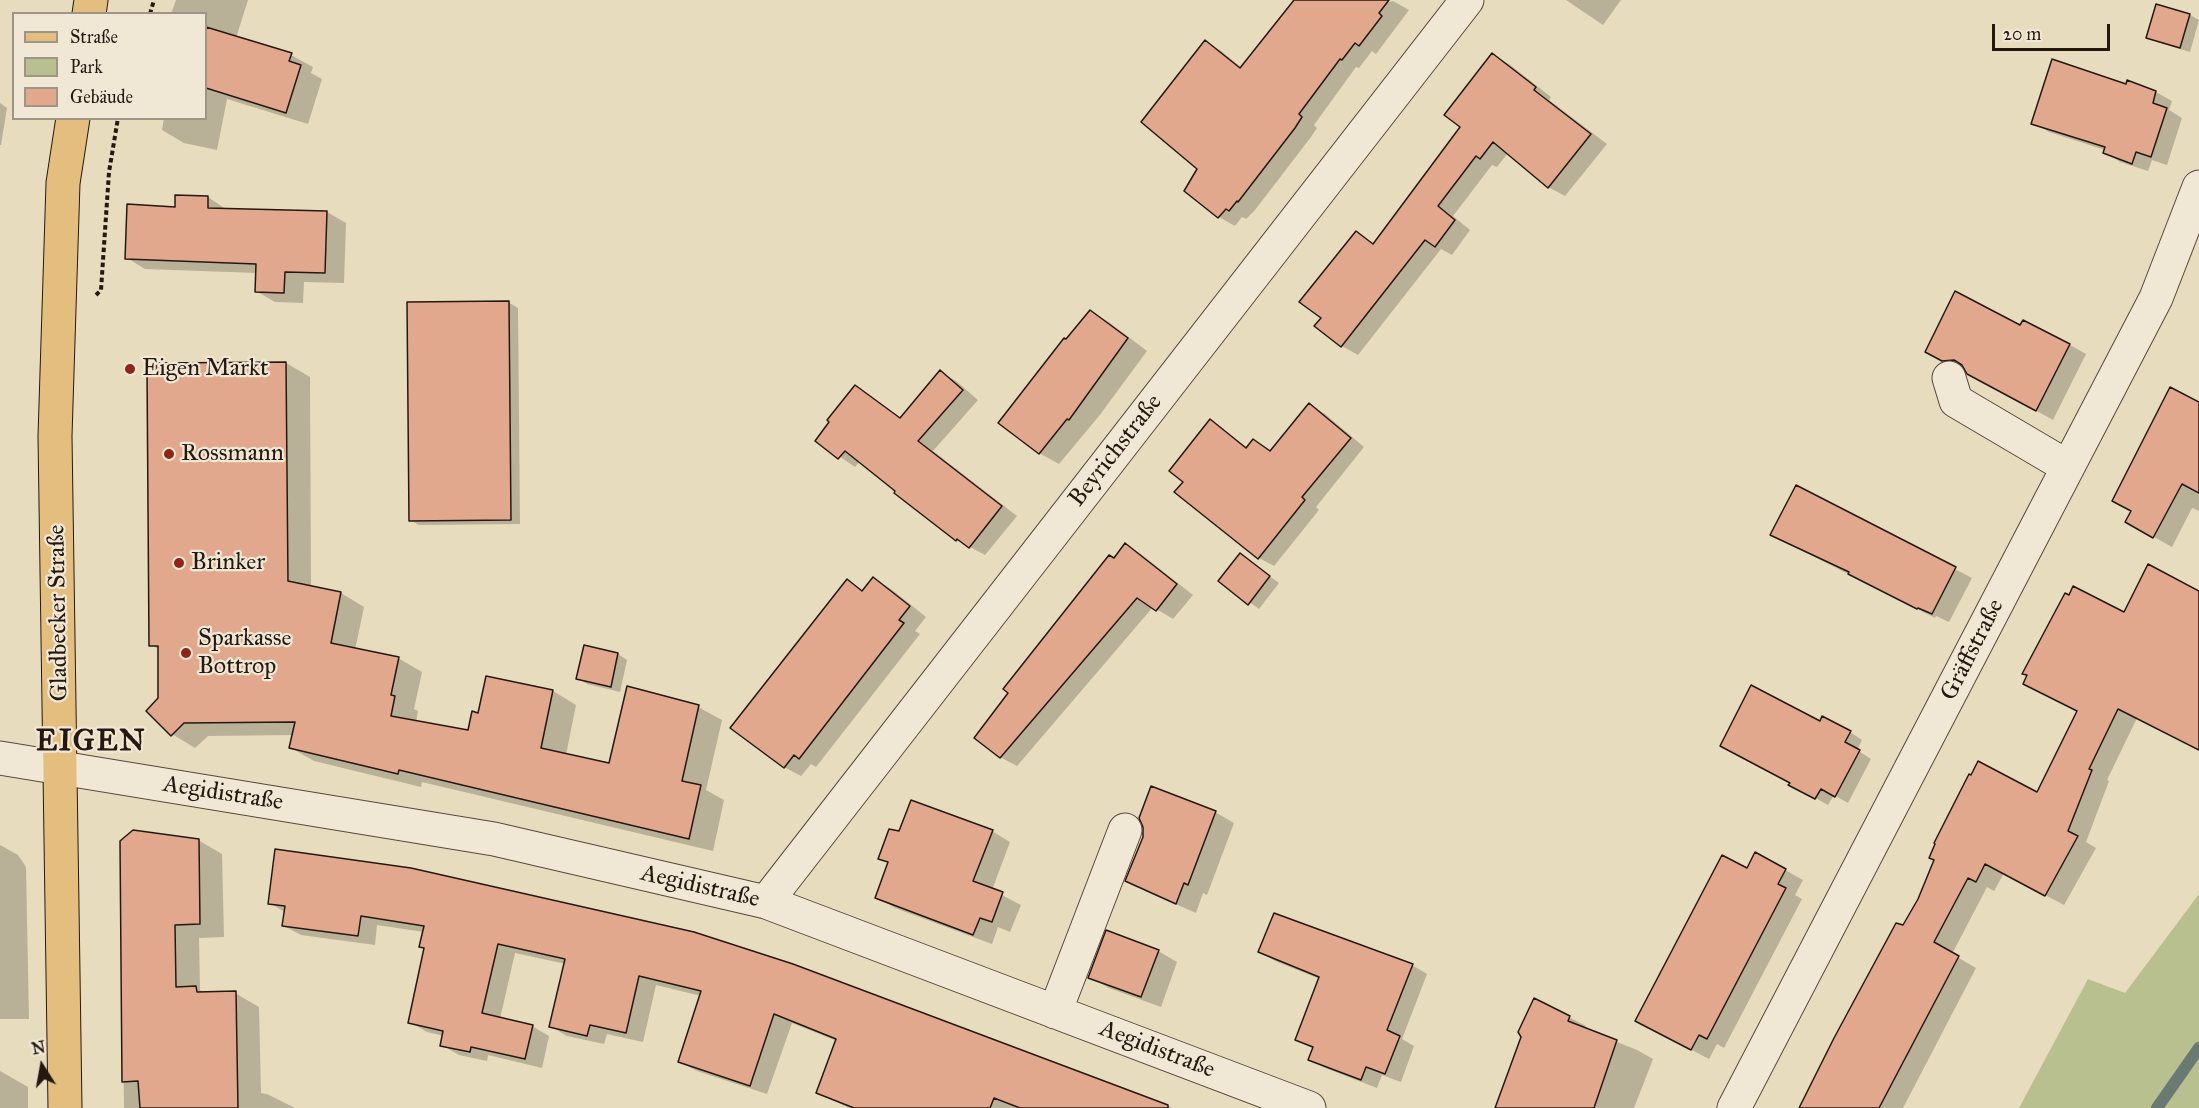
<!DOCTYPE html>
<meta charset="utf-8">
<style>
body{margin:0}
#map{position:relative;width:2199px;height:1108px;overflow:hidden;background:#e8dcbe;font-family:"IM FELL Great Primer",serif}
canvas{display:block}
.legend{position:absolute;left:12px;top:12px;width:195px;height:108px;box-sizing:border-box;background:#f0e8d5;border:2px solid #9f9587;margin:0;padding:8px 10px;list-style:none;font-size:18px;color:#251811}
.legend li{display:flex;align-items:center;gap:12px;height:30px}
.legend b{width:30px;border:2px solid #9f9587}
.north{position:absolute;left:12px;top:1036px;width:60px;height:60px;-webkit-text-stroke:4px #f0e8d5;paint-order:stroke;rotate:349deg;font-size:16px;font-weight:700;line-height:24px;text-align:center;color:#251811}
.north::after{content:'';display:block;margin:auto;width:21px;height:27px;background:#251811;clip-path:polygon(50% 0,100% 100%,50% 72%,0 100%)}
.scale{position:absolute;left:1992px;top:24px;width:118px;height:27px;box-sizing:border-box;border:3px solid #251811;border-top:0;padding-left:8px;font-size:18px;line-height:21px;white-space:nowrap;color:#251811;-webkit-text-stroke:4px #f0e8d5;paint-order:stroke}
</style>
<div id="map">
<canvas width="2199" height="1108"></canvas>
<ul class="legend">
<li><b style="height:8px;background:#e4be7f"></b>Straße</li>
<li><b style="height:16px;background:#b8c090"></b>Park</li>
<li><b style="height:16px;background:#e1a88e"></b>Gebäude</li>
</ul>
<div class="north">N</div>
<div class="scale">20 m</div>
</div>
<script>
const ctx = document.querySelector('canvas').getContext('2d');
ctx.lineJoin = 'round';
function fill(path, color) {
  ctx.fillStyle = color;
  ctx.fill(path, 'evenodd');
}
function poly(rows) {
  const path = new Path2D();
  for (const r of rows) {
    path.moveTo(r[0], r[1]);
    for (let i = 2; i < r.length; i += 2) path.lineTo(r[i], r[i + 1]);
  }
  return path;
}
function strokePath(path, color, width, dash) {
  ctx.strokeStyle = color;
  ctx.lineWidth = width;
  ctx.lineCap = dash ? 'butt' : 'round';
  ctx.setLineDash(dash || []);
  ctx.stroke(path);
}
function drawText(font, color, halo, rows, align = 'center') {
  ctx.font = font + ' "IM FELL Great Primer",serif';
  ctx.lineWidth = 4.5;
  ctx.setLineDash([]);
  ctx.textBaseline = 'middle';
  ctx.strokeStyle = halo;
  ctx.fillStyle = color;
  for (const [text, x, y, turn = 0] of rows) {
    ctx.save();
    ctx.translate(x, y);
    ctx.rotate((+turn || 0) * Math.PI / 180);
    ctx.textAlign = isNaN(turn) ? turn : align;
    if (halo) ctx.strokeText(text, 0, 0);
    ctx.fillText(text, 0, 0);
    ctx.restore();
  }
}
const green = poly([
 [2199,894,2199,1108,2019,1108,2088,979,2125,993]
]);
const shadow = poly([
 [176,0,248,0,236,38,291,55,313,67,311,73,322,79,308,124,227,99,217,150,184,143,162,130,164,118,206,118,206,14,171,14],
 [1308,0,1384,0,1381,4,1393,1,1409,10,1376,54,1372,51,1359,68,1356,67,1314,125,1317,128,1311,137,1255,210,1246,219,1242,217,1235,226,1219,217,1186,191,1199,168,1205,42,1221,51,1242,68],
 [1566,0,1621,0,1603,25],
 [2157,5,2190,15,2199,20,2190,52,2157,42,2148,37],
 [1493,55,1509,64,1551,97,1549,100,1607,144,1565,196,1548,187,1508,153,1497,167,1492,165,1453,216,1470,230,1452,255,1441,249,1358,355,1342,346,1323,318,1356,233,1375,244,1462,127],
 [2128,82,2156,92,2172,101,2169,110,2182,118,2167,165,2152,160,2148,171,2120,162,2105,152,2105,150,2049,132,2033,123,2127,86],
 [0,103,7,108,1,145,0,145],
 [208,197,227,210,327,212,346,223,344,283,304,282,303,303,275,302,256,291,257,273,145,269,127,258,176,208],
 [508,302,518,308,520,524,419,525,410,520],
 [1091,311,1110,323,1147,351,1099,416,1059,464,1039,453,1066,340],
 [2021,327,2070,345,2086,354,2053,420,1986,383,1966,369,1960,370,1927,352],
 [286,363,310,377,311,587,341,593,364,607,355,650,398,658,422,672,414,709,418,711,416,722,469,732,479,715,487,678,553,691,576,705,566,755,610,765,698,707,722,720,706,790,724,800,713,851,422,782,421,787,314,761,291,748,294,735,208,736,195,748,172,734,160,699,160,650,151,645],
 [940,372,956,381,978,400,933,451,1017,516,985,555,957,540,860,461,855,467,817,441,855,387,901,419],
 [1310,405,1325,414,1364,447,1316,507,1319,510,1274,566,1259,558,1176,492,1185,482,1210,421,1248,448,1254,440,1272,451],
 [2199,434,2199,511,2192,508,2172,547,2145,532],
 [1797,487,1972,578,1949,622,1936,616,1935,618,1789,544],
 [1125,545,1142,555,1193,595,1173,619,1153,607,1017,766,1000,757,1114,559],
 [1240,555,1279,583,1259,609,1220,581],
 [874,579,891,589,926,617,915,631,920,634,816,767,811,764,801,776,784,767,847,581,864,591],
 [618,654,627,660,620,692,587,684,578,678],
 [2199,660,2199,750,2137,718,2107,780,2109,781,2086,842,2096,848,2064,905,2004,873,1994,891,1987,887,1952,954,1976,968,1903,1108,1799,1108,1885,946,2038,794,2079,712],
 [1820,723,1850,732,1862,740,1857,750,1871,759,1848,803,1834,795,1828,805,1803,791],
 [1215,812,1234,823,1207,895,1203,893,1196,913,1146,891,1127,880],
 [992,831,1010,842,992,890,1021,905,1010,932,998,927,992,944,895,908,876,897,889,863,880,858,900,833],
 [198,840,222,854,224,937,199,938,200,990,206,993,235,993,259,1007,261,1093,267,1094,295,1108,124,1108,121,842],
 [0,845,18,855,26,867,29,1019,0,1019],
 [1756,854,1803,880,1795,895,1802,899,1724,1048,1717,1044,1709,1059,1654,1030],
 [270,903,793,965,1173,1108,849,1108,818,1093,837,1041,792,1023,767,1094,697,1071,680,1062,701,996,656,985,643,1042,607,1034,604,1044,567,1036,550,1026,566,964,515,953,500,1019,532,1026,549,1036,542,1068,488,1055,487,1061,459,1055,442,1045,444,1036,427,1032,410,1022,425,949,421,946,424,932,377,925,375,945,301,935,284,926,286,913],
 [1158,951,1177,962,1161,1007,1109,988,1090,977],
 [1260,952,1412,965,1427,974,1402,1039,1414,1046,1401,1082,1382,1075,1377,1088,1325,1068,1310,1060,1314,1049,1296,1040,1320,979,1275,961],
 [1535,1000,1586,1026,1584,1029,1637,1050,1653,1059,1634,1108,1499,1108],
 [0,1071,28,1087,28,1108,0,1108]
]);
const stream = poly([
 [2157,1108,2199,1048]
]);
const building = poly([
 [1294,0,1389,0,1379,13,1382,16,1359,46,1355,43,1342,60,1340,59,1299,114,1302,117,1295,128,1238,202,1237,201,1229,211,1226,209,1218,218,1184,191,1197,169,1141,122,1205,40,1240,68,1294,0],
 [2156,4,2190,14,2180,48,2146,38,2156,4],
 [206,27,292,53,289,61,301,65,286,113,206,88,206,27],
 [1492,53,1536,87,1534,90,1591,134,1548,188,1493,142,1480,159,1476,156,1438,206,1455,220,1435,247,1425,240,1341,347,1314,326,1321,318,1299,302,1356,231,1373,244,1460,127,1444,115,1492,53],
 [2052,59,2126,84,2127,80,2156,91,2153,103,2167,108,2151,157,2136,152,2132,164,2103,153,2105,147,2031,124,2052,59],
 [175,195,208,196,208,208,327,211,325,273,285,272,284,293,255,292,256,264,125,259,127,204,175,207,175,195],
 [1955,291,2020,325,2023,320,2070,344,2036,411,1967,374,1962,365,1954,360,1942,361,1925,352,1955,291],
 [509,301,511,520,409,521,407,302,509,301],
 [1090,310,1128,338,1069,420,1067,419,1039,454,998,423,1064,338,1066,339,1090,310],
 [286,362,288,581,341,592,331,643,399,657,391,695,395,696,391,716,468,730,472,711,478,713,486,676,553,690,541,748,609,763,627,686,699,705,682,781,701,785,689,839,399,770,398,774,289,748,295,722,184,723,171,736,146,711,158,698,158,646,149,646,147,369,156,370,156,363,286,362],
 [940,370,963,390,918,441,1002,506,969,548,957,539,956,541,894,493,895,491,845,451,838,459,815,441,829,422,827,420,855,385,900,418,940,370],
 [2170,387,2199,402,2199,493,2182,484,2153,538,2125,522,2131,511,2112,501,2170,387],
 [1309,403,1351,438,1302,497,1305,500,1258,559,1174,492,1183,482,1169,471,1210,419,1246,448,1253,439,1270,451,1309,403],
 [1796,485,1956,567,1932,614,1918,608,1917,609,1848,574,1849,572,1770,535,1796,485],
 [1125,543,1177,584,1156,611,1137,598,1000,758,974,738,1008,693,1003,689,1109,555,1114,558,1125,543],
 [1240,553,1270,576,1248,605,1218,581,1240,553],
 [2148,564,2199,591,2199,750,2118,709,2089,769,2092,770,2068,831,2078,836,2045,896,1985,864,1976,882,1968,878,1934,942,1959,956,1879,1108,1799,1108,1834,1038,1896,923,1903,925,1918,899,1934,860,1929,858,1935,844,1934,843,1969,774,1971,775,1978,761,2037,792,2077,711,2023,684,2027,675,2022,674,2065,593,2069,595,2073,586,2124,612,2148,564],
 [873,577,910,606,899,620,904,623,799,759,794,755,784,768,730,728,847,579,862,591,873,577],
 [584,645,618,653,611,687,576,679,584,645],
 [1751,685,1820,721,1822,716,1851,731,1845,742,1860,750,1835,797,1821,789,1815,799,1788,785,1790,783,1720,746,1751,685],
 [1151,786,1216,811,1188,885,1184,883,1176,904,1125,881,1143,837,1143,827,1139,818,1151,786],
 [911,800,993,830,973,881,1003,892,992,922,980,918,973,935,875,898,888,862,878,859,889,829,899,831,911,800],
 [133,830,199,839,200,924,175,925,176,987,196,986,197,992,236,991,238,1108,140,1108,138,1081,122,1082,120,841,133,830],
 [275,849,411,868,694,932,793,964,1168,1105,1168,1108,1020,1108,994,1098,990,1108,854,1108,816,1093,836,1039,774,1014,750,1086,678,1062,701,991,639,976,626,1033,590,1025,587,1036,549,1027,565,959,498,944,482,1013,533,1025,525,1059,471,1047,470,1052,440,1046,443,1031,408,1023,424,948,419,947,424,926,361,916,358,936,282,926,285,906,268,904,275,849],
 [1755,852,1786,869,1778,884,1786,888,1707,1039,1699,1035,1691,1050,1635,1021,1722,855,1747,868,1755,852],
 [1274,913,1413,964,1387,1030,1400,1036,1385,1074,1366,1067,1361,1080,1308,1060,1313,1047,1295,1040,1319,977,1258,952,1274,913],
 [1106,930,1159,950,1141,997,1088,978,1106,930],
 [1534,998,1570,1016,1568,1021,1617,1040,1594,1108,1495,1108,1521,1037,1518,1032,1534,998]
]);
const path = poly([
 [150,14,154,0],
 [96,295,101,290,109,172,118,118]
]);
const minor = poly([
 [1949,378,1956,401,2068,467],
 [0,758,494,839,766,902,1309,1108],
 [766,902,1467,0],
 [1055,1012,1125,830],
 [1734,1108,2156,298,2199,187]
]);
const major = poly([
 [89,14,91,0],
 [65,1108,55,436,63,183,73,118]
]);
const markers = [
 [130,369,6,"#8f2418"],
 [169,454,6,"#8f2418"],
 [179,563,6,"#8f2418"],
 [186,653,6,"#8f2418"]
];
const poiNames = [
 ["Eigen Markt",142,369],
 ["Rossmann",181,454],
 ["Brinker",191,563],
 ["Sparkasse",198,639],
 ["Bottrop",198,667]
];
const streetNames = [
 ["Beyrichstraße",1116,451,-52],
 ["Gladbecker Straße",59,613,-91],
 ["Gräffstraße",1973,650,-63],
 ["Aegidistraße",223,794,9],
 ["Aegidistraße",700,887,13],
 ["Aegidistraße",1157,1050,21]
];
const districtNames = [
 ["EIGEN",91,743]
];
fill(green, '#b8c090');
fill(shadow, '#0003');
strokePath(stream, '#697a72', 12);
fill(building, '#e1a88e');
strokePath(building, '#251811', 1.5);
strokePath(minor, '#56493c', 35);
strokePath(major, '#251811', 35);
strokePath(path, '#251811', 4, [4.5, 3]);
strokePath(minor, '#f0e8d5', 33);
strokePath(major, '#e4be7f', 33);
for (const [x, y, r, color] of markers) {
  const dot = new Path2D();
  dot.arc(x, y, r, 0, 2 * Math.PI);
  ctx.fillStyle = color;
  ctx.fill(dot);
  strokePath(dot, '#f0e8d5', 2);
}
drawText('24px', '#251811', '#f0e8d5', poiNames, 'left');
drawText('24px', '#251811', '#f0e8d5', streetNames);
ctx.letterSpacing = '1.5px';
drawText('bold 30px', '#251811', '#f0e8d5', districtNames);
ctx.letterSpacing = '0px';
</script>
